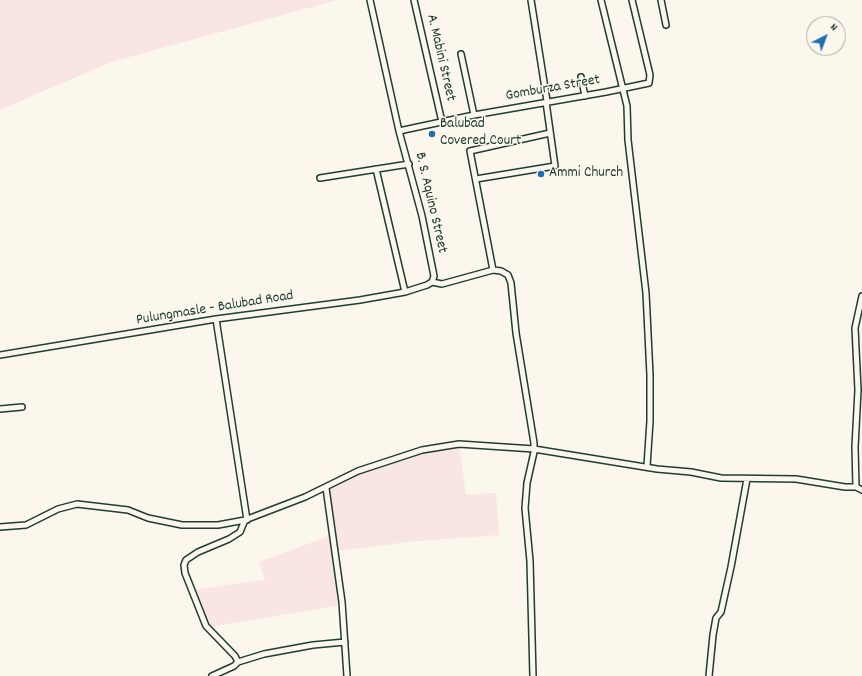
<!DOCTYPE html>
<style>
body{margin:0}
#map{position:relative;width:862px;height:676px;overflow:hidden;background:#fbf7ec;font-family:Dekko,sans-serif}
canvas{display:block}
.north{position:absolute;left:806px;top:16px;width:40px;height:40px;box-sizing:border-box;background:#fbf7ec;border:1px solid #a3ada2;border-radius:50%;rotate:42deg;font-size:11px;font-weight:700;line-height:16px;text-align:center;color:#1f3d34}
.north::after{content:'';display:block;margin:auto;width:14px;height:18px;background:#1f6fb2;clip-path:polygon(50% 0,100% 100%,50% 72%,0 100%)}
</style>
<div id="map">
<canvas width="862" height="676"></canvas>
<div class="north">N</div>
</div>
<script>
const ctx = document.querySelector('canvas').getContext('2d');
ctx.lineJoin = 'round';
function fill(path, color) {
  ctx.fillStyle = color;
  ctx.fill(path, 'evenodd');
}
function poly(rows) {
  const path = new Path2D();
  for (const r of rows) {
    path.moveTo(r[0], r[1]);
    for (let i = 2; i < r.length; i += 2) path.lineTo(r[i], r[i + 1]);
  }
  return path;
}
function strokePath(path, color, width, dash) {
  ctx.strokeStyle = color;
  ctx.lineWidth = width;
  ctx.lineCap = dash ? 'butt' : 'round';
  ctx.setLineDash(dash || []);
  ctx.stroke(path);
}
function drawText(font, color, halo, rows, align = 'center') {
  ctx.font = font + ' Dekko,sans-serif';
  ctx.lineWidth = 3;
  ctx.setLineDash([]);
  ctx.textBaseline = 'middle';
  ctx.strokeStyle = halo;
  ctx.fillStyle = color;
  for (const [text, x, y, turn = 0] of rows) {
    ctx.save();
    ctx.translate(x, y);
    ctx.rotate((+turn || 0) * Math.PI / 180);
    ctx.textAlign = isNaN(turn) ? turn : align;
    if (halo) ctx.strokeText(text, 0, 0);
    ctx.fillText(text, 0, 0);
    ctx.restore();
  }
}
const built = poly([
 [0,0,337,0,111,62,0,110],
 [459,444,466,495,496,493,499,535,417,541,337,551,328,486,422,450],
 [332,535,341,605,209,627,193,590,265,580,259,562]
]);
const minor = poly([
 [370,0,399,131,422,216,434,276,432,282],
 [414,0,442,122],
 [531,0,547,101],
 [601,0,627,106,628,140,646,293,650,375,650,421,647,466],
 [661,0,666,25],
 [461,54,474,115],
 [581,77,585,96],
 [399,131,474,115,606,92,649,83,650,75,632,0],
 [376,169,405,292],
 [320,178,409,164],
 [476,179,555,166,546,102],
 [493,270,470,151,550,133],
 [432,282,442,284,493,270,501,271,508,275,511,283,516,333,534,443,534,452,527,483,525,508,530,561,533,676],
 [216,319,247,520],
 [0,355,216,319,360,300,405,292,427,285,432,282],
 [0,409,22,407],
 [856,487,855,447,858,390,855,328,862,296],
 [326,488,342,602,347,676],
 [0,527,26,525,58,509,77,504,128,510,148,518,182,525,218,525,245,520,305,497,358,471,422,450,459,444,534,449,657,469,691,472,721,478,796,479,845,487,856,487,862,490],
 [238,662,235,656,206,626,185,573,184,565,186,560,198,552,229,539,240,532,245,520],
 [212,676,234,666,238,662,264,654,313,645,345,642],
 [709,676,713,635,716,618,721,612,731,567,747,479]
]);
const markers = [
 [432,134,4,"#1f6fb2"],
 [541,174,4,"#1f6fb2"]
];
const streetNames = [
 ["A. Mabini Street",440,58,77],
 ["Gomburza Street",553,89,-10],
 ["B. S. Aquino Street",430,203,77],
 ["Pulungmasle - Balubad Road",215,309,-9]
];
const poiNames = [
 ["Balubad",440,125],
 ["Covered Court",440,142],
 ["Ammi Church",549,174]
];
fill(built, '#f9e5e4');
strokePath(minor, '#1f3d34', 8);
strokePath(minor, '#fbf7ec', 5);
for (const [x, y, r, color] of markers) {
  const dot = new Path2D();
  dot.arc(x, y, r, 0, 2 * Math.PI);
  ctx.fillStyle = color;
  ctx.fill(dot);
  strokePath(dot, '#fbf7ec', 1.5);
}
drawText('15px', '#1f3d34', '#fbf7ec', streetNames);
drawText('15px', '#1f3d34', '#fbf7ec', poiNames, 'left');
</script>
